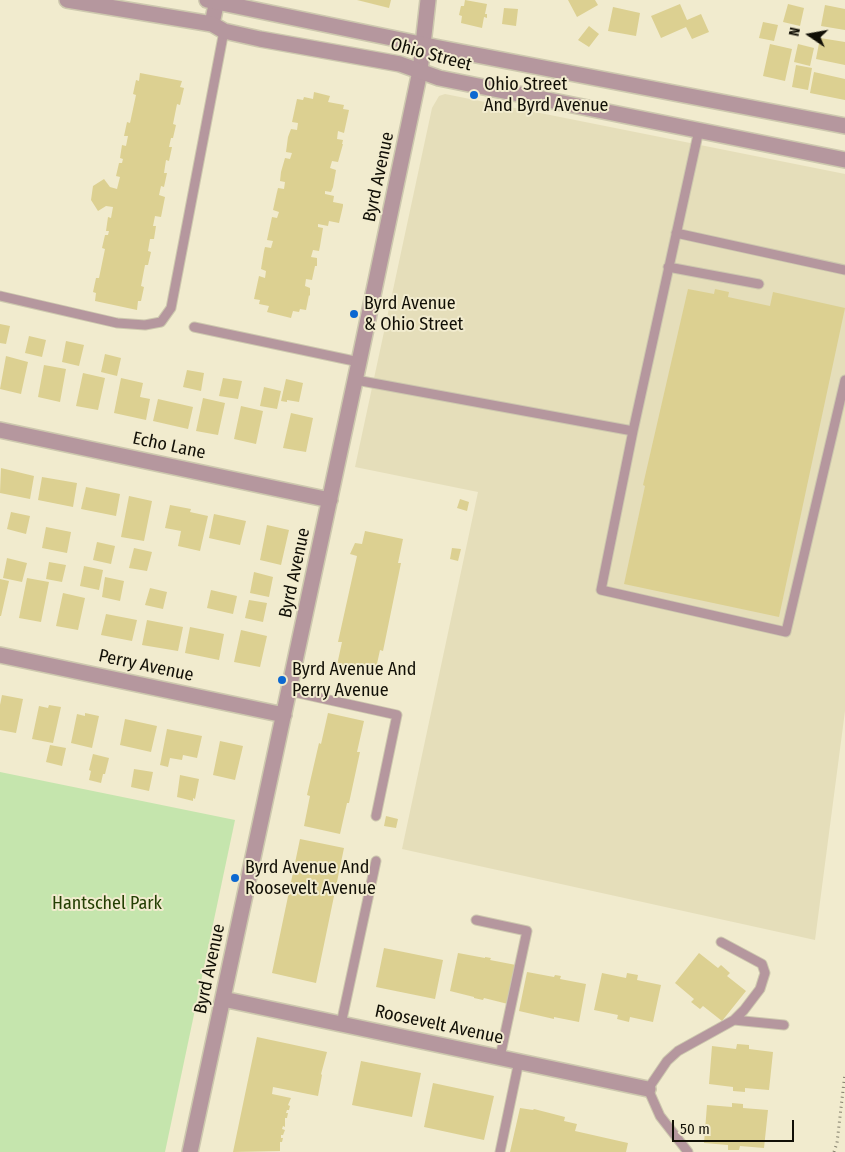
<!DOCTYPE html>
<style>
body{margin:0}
#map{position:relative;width:845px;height:1152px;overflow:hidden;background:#f1ebce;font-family:"Fira Sans Condensed",sans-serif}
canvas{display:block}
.north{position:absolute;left:785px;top:10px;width:50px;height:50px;-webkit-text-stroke:4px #f1ebce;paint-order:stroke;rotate:282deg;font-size:14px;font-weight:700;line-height:20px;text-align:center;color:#110f06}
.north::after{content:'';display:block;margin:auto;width:18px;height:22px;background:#110f06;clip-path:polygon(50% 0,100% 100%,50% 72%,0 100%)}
.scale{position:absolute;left:672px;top:1120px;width:122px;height:22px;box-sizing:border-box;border:2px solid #110f06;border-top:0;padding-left:6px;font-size:15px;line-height:18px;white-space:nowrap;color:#110f06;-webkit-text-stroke:4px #f1ebce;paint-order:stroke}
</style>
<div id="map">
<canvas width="845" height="1152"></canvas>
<div class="north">N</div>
<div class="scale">50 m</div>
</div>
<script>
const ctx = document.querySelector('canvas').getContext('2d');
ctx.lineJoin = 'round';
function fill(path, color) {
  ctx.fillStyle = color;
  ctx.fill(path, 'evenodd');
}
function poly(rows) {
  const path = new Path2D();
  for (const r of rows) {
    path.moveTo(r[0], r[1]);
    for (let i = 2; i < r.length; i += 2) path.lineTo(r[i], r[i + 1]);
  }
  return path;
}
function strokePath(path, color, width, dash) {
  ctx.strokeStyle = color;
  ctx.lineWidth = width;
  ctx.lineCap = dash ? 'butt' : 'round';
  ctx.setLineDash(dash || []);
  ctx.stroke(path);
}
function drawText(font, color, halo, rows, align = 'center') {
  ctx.font = font + ' "Fira Sans Condensed",sans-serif';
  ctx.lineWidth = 4;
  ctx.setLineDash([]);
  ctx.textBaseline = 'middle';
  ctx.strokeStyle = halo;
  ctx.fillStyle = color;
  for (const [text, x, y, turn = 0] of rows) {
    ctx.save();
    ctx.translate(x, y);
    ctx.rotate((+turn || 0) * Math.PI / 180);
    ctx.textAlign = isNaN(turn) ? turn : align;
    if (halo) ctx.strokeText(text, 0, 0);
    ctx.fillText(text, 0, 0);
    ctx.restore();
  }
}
const built = poly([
 [445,94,845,174,845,711,815,940,402,849,478,492,355,467,432,108,439,96]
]);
const green = poly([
 [0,772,235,820,165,1152,0,1152]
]);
const building = poly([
 [357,0,391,0,389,8],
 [465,0,487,4,485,14,487,14,487,18,484,17,482,28,461,23,462,16,459,15,461,6,464,6],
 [568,0,595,0,598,5,577,17],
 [680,4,687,20,701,14,709,32,692,39,686,27,661,38,651,16],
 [788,4,804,8,800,26,783,22],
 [825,5,845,9,845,30,821,26],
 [613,7,640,13,636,36,608,31],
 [504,8,518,9,516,26,502,24],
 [763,22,778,25,774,41,759,38],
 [589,26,599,34,589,47,578,40],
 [820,38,845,42,845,65,816,59],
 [770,44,792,49,785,81,763,76],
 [798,44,814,48,810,66,794,62],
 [796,65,812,68,808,90,792,87],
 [814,72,845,79,845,100,810,93],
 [140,73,182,81,180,87,184,88,180,105,177,104,173,124,176,125,173,138,171,138,169,147,172,147,169,161,166,160,164,173,167,173,164,187,161,186,159,195,165,197,161,217,155,216,153,226,156,226,154,239,150,239,148,251,151,252,148,265,145,265,141,286,144,287,141,301,138,301,137,310,95,301,96,293,93,292,96,278,99,278,105,249,102,248,105,235,108,235,109,231,106,231,108,217,111,218,113,207,106,206,98,211,91,200,93,186,104,179,110,187,117,189,120,177,116,176,119,163,122,163,123,159,120,158,122,145,126,146,128,136,124,136,127,122,130,123,136,95,133,94,136,80,139,81],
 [314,92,330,96,328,102,344,105,343,109,349,110,344,133,338,131,337,139,343,140,342,144,343,144,338,162,332,161,330,168,336,170,333,187,331,192,325,191,325,194,334,196,333,202,343,204,343,206,339,223,329,221,328,226,318,224,318,227,323,228,320,246,319,251,313,250,311,257,317,258,317,266,315,266,312,280,306,279,305,286,310,288,310,296,309,295,306,310,300,309,299,312,293,311,291,318,267,312,269,306,259,304,260,300,254,299,259,276,265,278,266,271,261,269,264,251,265,247,271,248,273,241,267,240,272,217,277,218,279,212,273,210,277,192,278,188,284,189,285,182,280,181,281,172,285,158,290,159,292,153,286,152,288,137,291,129,297,130,298,123,292,122,297,99,303,100,304,97,313,99],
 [688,289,714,294,715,289,729,292,728,297,770,306,773,292,845,308,779,617,624,584,645,486,643,485],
 [0,324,10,326,6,344,0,343],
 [29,336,46,340,42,357,25,353],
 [66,341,84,345,79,366,62,362],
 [105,354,121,358,117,376,101,372],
 [6,356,28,362,21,394,0,389],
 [44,365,66,369,60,402,38,397],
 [187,370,204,373,201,391,183,387],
 [83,373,105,378,98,410,76,406],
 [121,378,143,383,140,397,150,399,146,420,114,413],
 [223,378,242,381,238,399,219,396],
 [286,379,303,383,299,402,287,400,287,402,281,401],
 [264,387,281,391,277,409,260,406],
 [203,398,225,403,218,435,196,431],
 [158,399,193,407,188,429,153,421],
 [241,406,263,411,256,444,234,439],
 [291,413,313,418,306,452,283,448],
 [1,468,34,476,30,499,0,493],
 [42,477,77,483,73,507,38,500],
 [86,487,120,494,116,516,81,509],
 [129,496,152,501,144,541,121,537],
 [460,499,469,502,467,511,457,508],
 [170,505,191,509,190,512,208,516,200,551,178,546,181,531,165,528],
 [11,512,30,516,26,534,7,529],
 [214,514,246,521,240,545,209,538],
 [267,525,289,530,281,565,260,560],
 [46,527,71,532,67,553,42,548],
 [365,531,403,539,398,563,401,563,383,651,380,650,375,673,337,665,342,642,338,642,357,556,350,554,355,543,362,544],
 [97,542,115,546,111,564,93,560],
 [134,548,152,552,147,571,129,568],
 [452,548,461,549,458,561,450,559],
 [7,558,27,563,22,582,3,578],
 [49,562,66,565,62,582,46,579],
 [84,566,103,570,99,590,80,586],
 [254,572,273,577,269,597,250,593],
 [105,577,124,581,120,601,102,597],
 [27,578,49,582,41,622,19,618],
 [0,579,9,581,1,616,0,616],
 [150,588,167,592,163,609,145,605],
 [211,590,237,596,233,614,207,608],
 [63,593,85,598,78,630,56,626],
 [249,600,267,603,263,622,245,618],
 [106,614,137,620,132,641,101,635],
 [147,620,183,627,178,651,142,645],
 [190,627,224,634,219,660,185,653],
 [241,630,267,636,260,667,234,662],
 [2,695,23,699,16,733,0,730,0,705],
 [49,705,61,707,53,743,32,739,39,706,48,708],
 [85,713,99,716,92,748,71,743,77,714,85,716],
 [328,713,364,721,357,752,360,752,349,803,347,803,340,834,304,826,310,796,307,795,319,743,321,744],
 [125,719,157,726,151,752,120,745],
 [167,729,202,736,197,758,183,755,182,760,170,758,168,767,160,765],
 [220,741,243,746,235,780,213,775],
 [50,745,66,748,62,766,46,762],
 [93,754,109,758,105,774,103,774,101,783,89,780,91,771,89,770],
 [134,769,153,772,149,791,131,787],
 [180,775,199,779,195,799,193,798,193,801,177,797],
 [386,816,398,819,396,828,384,826],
 [300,839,344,848,316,983,272,973],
 [384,948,443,960,435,999,376,987],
 [458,953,485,958,485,957,491,958,490,960,516,965,508,1004,484,998,483,1000,474,998,474,997,450,991],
 [699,953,718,968,721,965,730,973,727,976,746,991,722,1021,703,1006,700,1009,691,1002,694,999,675,983],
 [527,972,554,977,555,975,561,976,560,979,586,984,579,1022,554,1017,554,1019,519,1011],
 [602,973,626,978,627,973,638,975,637,980,661,985,653,1022,630,1017,629,1022,617,1019,618,1015,594,1010],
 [257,1037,327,1052,321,1074,322,1075,318,1096,273,1087,272,1094,291,1098,288,1105,290,1106,289,1110,287,1110,286,1113,288,1113,287,1118,285,1118,285,1127,283,1126,282,1129,285,1130,283,1135,281,1135,281,1138,283,1138,282,1142,280,1142,280,1151,233,1152],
 [737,1044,749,1045,749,1049,773,1052,769,1090,745,1088,745,1092,733,1091,733,1087,709,1084,712,1046,736,1049],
 [361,1061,421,1073,412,1117,352,1105],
 [433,1083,494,1096,484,1140,424,1127],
 [732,1103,743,1104,743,1108,768,1110,764,1148,740,1146,739,1150,728,1150,728,1145,704,1143,707,1105,732,1107],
 [520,1108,533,1110,534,1109,565,1117,564,1121,577,1124,575,1131,628,1143,626,1152,510,1152]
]);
const path = poly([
 [834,1152,837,1143,845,1073]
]);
const service = poly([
 [676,233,845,270],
 [668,267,759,284],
 [0,296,117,323,145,325,161,322,171,308,224,31],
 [194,327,359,362],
 [356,380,633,431,699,130],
 [633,431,601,590,786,632,845,380],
 [289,691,397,715,376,816],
 [476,920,527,931,500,1057],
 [734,1020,784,1025],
 [341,1024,376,861],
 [500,1152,519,1061],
 [688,1152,660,1116,648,1089,667,1061,678,1051,734,1020,744,1010,760,989,765,973,762,964,721,942]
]);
const minor = poly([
 [212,24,217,0],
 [0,430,330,500],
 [0,655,284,715],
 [223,999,648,1089],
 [190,1152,359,362,420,71,428,0]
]);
const tertiary = poly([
 [67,0,212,24,224,31,260,39,400,64,439,78,845,160],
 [207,0,440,48,845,126]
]);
const markers = [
 [474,95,5,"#0c68d1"],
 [354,314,5,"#0c68d1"],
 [282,680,5,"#0c68d1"],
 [235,878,5,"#0c68d1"]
];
const streetNames = [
 ["Ohio Street",431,55,15],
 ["Byrd Avenue",379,177,-78],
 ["Echo Lane",169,446,12],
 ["Byrd Avenue",295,573,-78],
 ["Perry Avenue",146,666,12],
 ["Byrd Avenue",210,969,-78],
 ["Roosevelt Avenue",439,1025,12]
];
const poiNames = [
 ["Ohio Street",484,85],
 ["And Byrd Avenue",484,106],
 ["Byrd Avenue",364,304],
 ["& Ohio Street",364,325],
 ["Byrd Avenue And",292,670],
 ["Perry Avenue",292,691],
 ["Byrd Avenue And",245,868],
 ["Roosevelt Avenue",245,889]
];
const parkNames = [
 ["Hantschel Park",107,904]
];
fill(built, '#e5deba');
fill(green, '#c5e5ad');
fill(building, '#dcd091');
strokePath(service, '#cdc8ae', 11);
strokePath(minor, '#cdc8ae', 18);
strokePath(tertiary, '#cdc8ae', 18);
strokePath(path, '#827e6b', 3, [1, 4]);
strokePath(service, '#b5979e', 9);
strokePath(minor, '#b5979e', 15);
strokePath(tertiary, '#b5979e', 15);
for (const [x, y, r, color] of markers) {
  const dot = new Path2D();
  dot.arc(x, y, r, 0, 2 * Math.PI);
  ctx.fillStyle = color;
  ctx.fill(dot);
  strokePath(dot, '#f1ebce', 2);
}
drawText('18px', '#110f06', '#f1ebce', streetNames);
drawText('18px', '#110f06', '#f1ebce', poiNames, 'left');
drawText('18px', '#243f03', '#f1ebce', parkNames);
</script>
